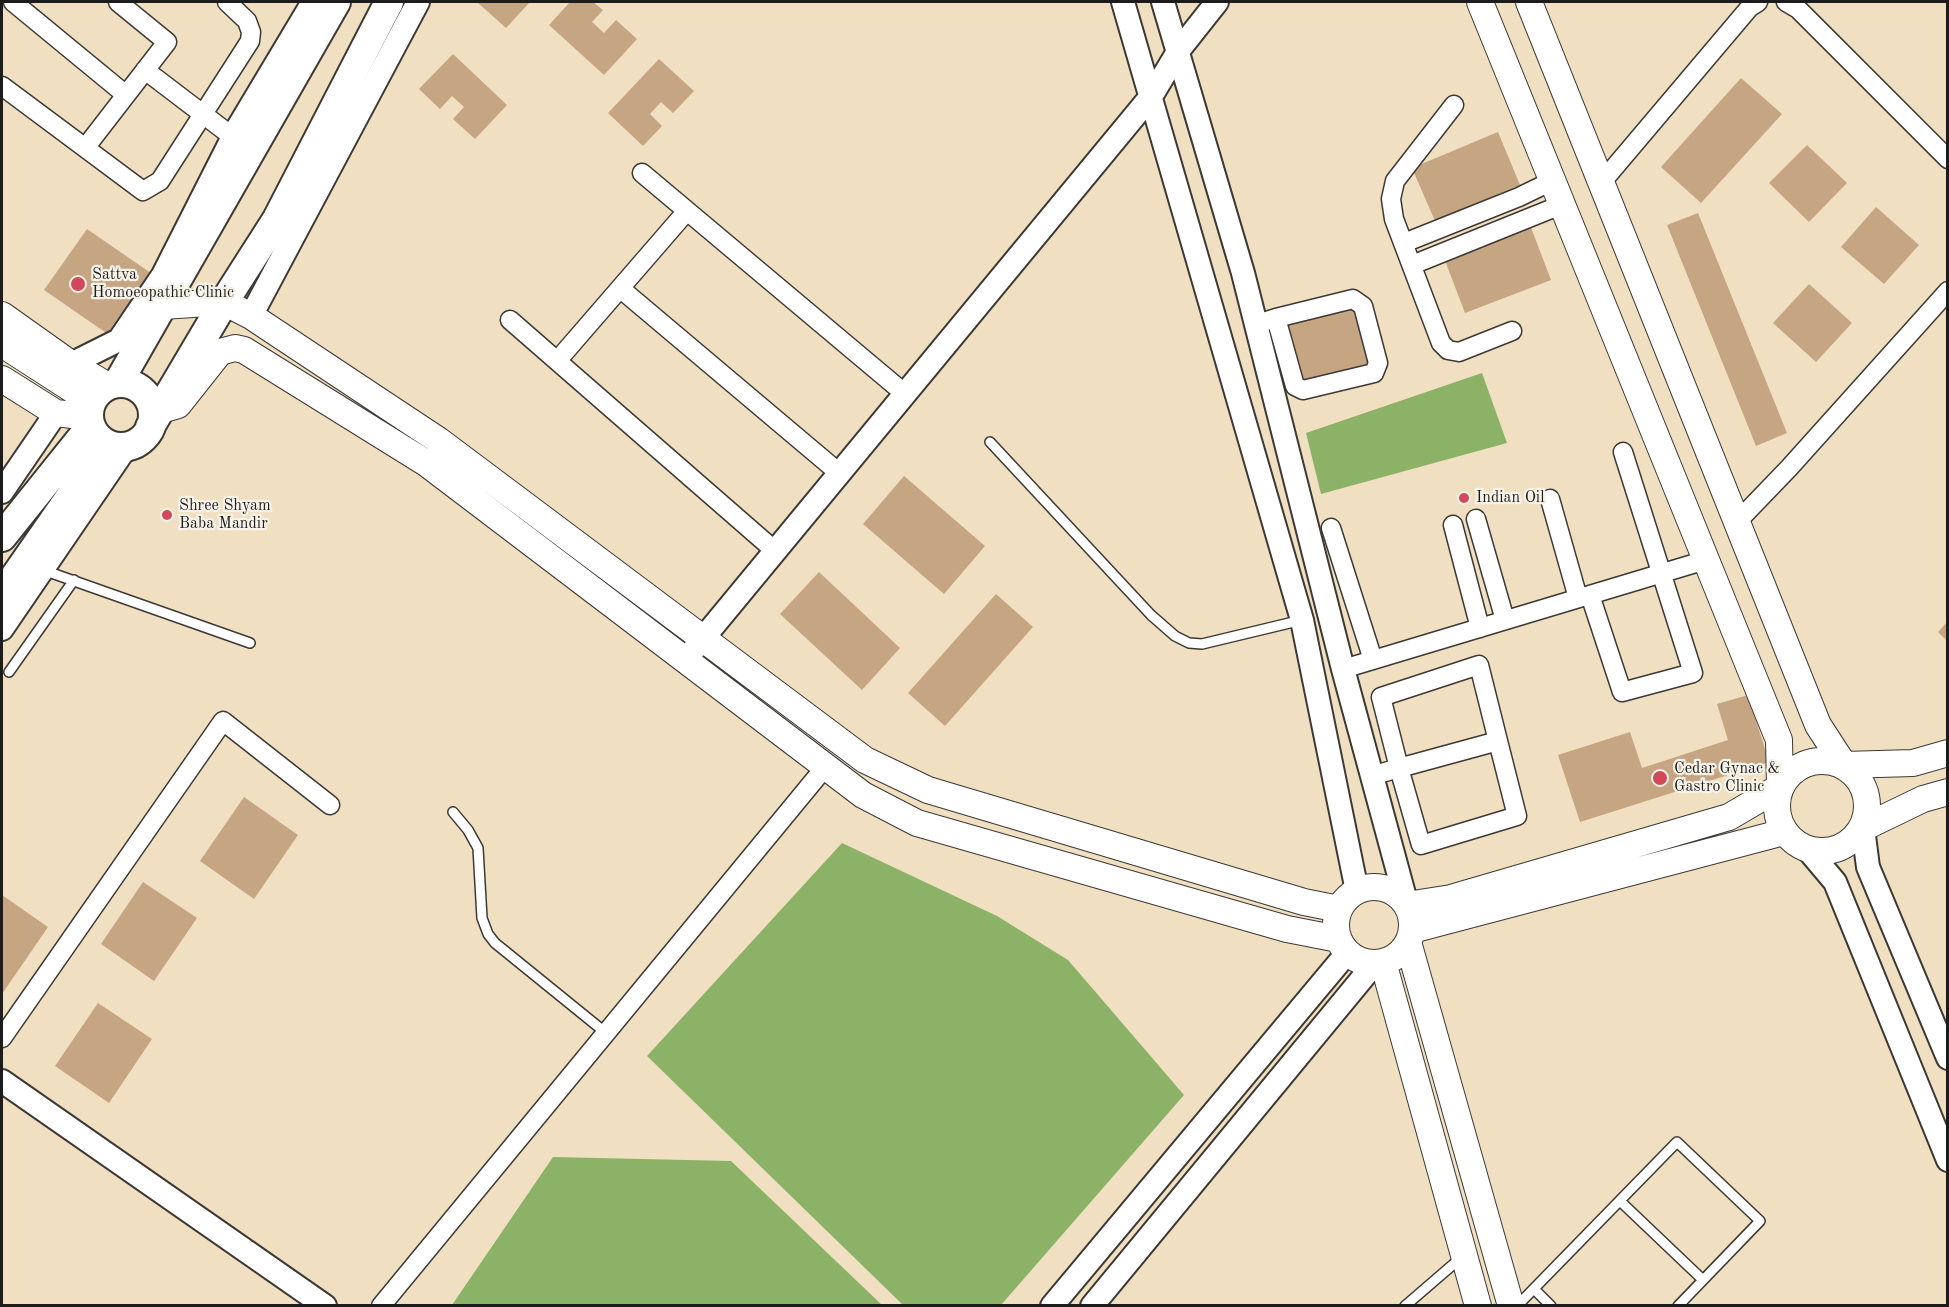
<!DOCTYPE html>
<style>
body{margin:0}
#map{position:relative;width:1949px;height:1307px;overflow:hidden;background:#f1dfc1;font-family:"Old Standard TT",serif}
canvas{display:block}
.frame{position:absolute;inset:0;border:3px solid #1c1c1c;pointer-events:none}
</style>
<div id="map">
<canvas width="1949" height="1307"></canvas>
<div class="frame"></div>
</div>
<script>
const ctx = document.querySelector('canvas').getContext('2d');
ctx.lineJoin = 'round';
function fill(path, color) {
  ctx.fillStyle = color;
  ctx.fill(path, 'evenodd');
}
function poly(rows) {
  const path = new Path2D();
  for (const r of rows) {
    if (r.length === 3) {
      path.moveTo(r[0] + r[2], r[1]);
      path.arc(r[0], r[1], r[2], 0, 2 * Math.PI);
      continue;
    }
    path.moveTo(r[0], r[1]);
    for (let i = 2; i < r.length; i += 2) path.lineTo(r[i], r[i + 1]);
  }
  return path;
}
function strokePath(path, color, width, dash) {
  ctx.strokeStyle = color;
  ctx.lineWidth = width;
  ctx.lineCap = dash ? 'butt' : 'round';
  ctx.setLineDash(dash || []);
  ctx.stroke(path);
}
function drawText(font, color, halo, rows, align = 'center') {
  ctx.font = font + ' "Old Standard TT",serif';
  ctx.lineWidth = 4.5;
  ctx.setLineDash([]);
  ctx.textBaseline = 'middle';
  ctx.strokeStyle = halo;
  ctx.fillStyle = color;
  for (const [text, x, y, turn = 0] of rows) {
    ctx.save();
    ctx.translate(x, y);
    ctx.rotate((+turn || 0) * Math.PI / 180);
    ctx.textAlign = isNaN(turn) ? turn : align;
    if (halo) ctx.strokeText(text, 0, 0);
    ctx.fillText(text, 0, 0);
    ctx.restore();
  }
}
const forest = poly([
 [1482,373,1507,443,1321,494,1306,433],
 [842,843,997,916,1068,960,1184,1095,1001,1305,903,1305,647,1056],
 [553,1157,731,1161,882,1305,452,1305]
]);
const building = poly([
 [477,2,530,2,506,28],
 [570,2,593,2,603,10,592,22,604,33,616,20,637,39,604,75,549,25],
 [453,54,507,105,475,139,453,119,464,107,452,96,440,109,419,89],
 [659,59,694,91,673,113,661,102,650,114,662,126,643,146,608,113],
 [1741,78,1782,114,1701,203,1661,167],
 [1498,132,1520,185,1435,221,1412,168],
 [1807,145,1847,183,1809,222,1769,183],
 [1876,207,1919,245,1884,284,1841,247],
 [1698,213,1787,433,1756,446,1667,225],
 [1530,225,1551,280,1465,313,1444,258],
 [87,229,158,278,115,339,44,290],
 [1809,284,1852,323,1816,362,1773,323],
 [1353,305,1370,366,1304,385,1286,324],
 [904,476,985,546,944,594,863,524],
 [819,572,900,648,862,690,780,614],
 [996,594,1033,627,945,726,908,693],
 [1948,621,1948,642,1938,632],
 [1748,695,1769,762,1580,822,1558,755,1630,732,1642,768,1728,740,1717,704],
 [244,797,298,835,254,899,200,861],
 [143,882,197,918,154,981,101,944],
 [2,895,48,927,2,994],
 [98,1003,152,1039,109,1103,55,1066]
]);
const service = poly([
 [990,442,1151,615,1175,636,1189,643,1202,644,1302,620],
 [43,570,250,643],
 [9,672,74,580],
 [453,812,468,830,478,848,482,918,488,934,495,943,606,1033],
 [1620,1201,1703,1280],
 [1534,1289,1551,1306],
 [1405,1306,1463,1256],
 [1517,1306,1677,1142,1760,1221,1678,1306]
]);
const minor = poly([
 [13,2,126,95],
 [1786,2,1798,9,1948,159],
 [145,70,233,137],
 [2,86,143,191,160,181,250,41,251,32,247,21,227,2],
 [1454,105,1395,181,1391,199,1394,219,1441,343,1448,350,1459,352,1512,331],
 [85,148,167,42,118,2],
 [642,173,904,393],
 [1602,182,1750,7,1758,2],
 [1404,243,1519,197,1552,181],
 [1412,265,1561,205],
 [621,289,838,472],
 [510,320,774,550],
 [1256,324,1276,318,1353,299,1363,306,1378,363,1374,373,1303,390,1295,386,1276,318],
 [557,361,686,212],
 [1550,499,1578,598],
 [1476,519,1505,620],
 [1736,523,1789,468,1948,291],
 [1453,525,1480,628],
 [1331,528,1373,660],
 [1590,595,1622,692,1693,673,1623,452],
 [1343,669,1706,560],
 [1371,776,1399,768,1381,697,1479,665,1498,741,1517,816,1421,845,1399,768,1498,741],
 [2,1038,223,721,330,805],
 [381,1306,826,766]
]);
const tertiary = poly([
 [1123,2,1302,620,1357,891],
 [1163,2,1243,273,1343,669,1407,905],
 [251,316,418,2],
 [71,364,119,340,163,275,237,129,313,2],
 [2,492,56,413],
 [2,629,127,446],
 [686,659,1152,95,1179,50,1217,2],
 [1863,828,1868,867,1948,1058],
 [1808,850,1835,882,1948,1160],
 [2,1081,325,1306],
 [1052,1306,1347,953],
 [1092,1306,1375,963]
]);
const secondary = poly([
 [1529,2,1818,725,1844,765,1913,763,1948,753],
 [162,306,224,302,251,316,438,440,865,760,928,790,1304,902,1339,909],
 [2,315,71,364,108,386],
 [2,344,92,402],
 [2,379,56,413,89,417],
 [161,410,178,405,220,352,235,348,244,350,426,463,863,795,917,823,1287,929,1338,939],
 [1822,806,45],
 [1863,828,1923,799,1948,792],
 [1374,925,38],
 [1407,905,1451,898,1729,817,1780,787,1779,740,1480,2],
 [1412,930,1784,832],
 [1408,942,1511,1306],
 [1383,962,1478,1306]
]);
const primary = poly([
 [118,383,336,2],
 [121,415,32],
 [150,427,224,302,277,219,389,2],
 [2,537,91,426],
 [2,595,107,444]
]);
const markers = [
 [78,284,8,"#d1495b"],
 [1464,498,6,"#d1495b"],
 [167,515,6,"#d1495b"],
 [1660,778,8,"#d1495b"]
];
const poiNames = [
 ["Sattva",92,275],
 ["Homoeopathic Clinic",92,293],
 ["Indian Oil",1476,498],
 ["Shree Shyam",179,506],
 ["Baba Mandir",179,524],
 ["Cedar Gynac &",1674,769],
 ["Gastro Clinic",1674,787]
];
fill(forest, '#8cb267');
fill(building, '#c5a582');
strokePath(service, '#3c3935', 12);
strokePath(minor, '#3c3935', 21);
strokePath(tertiary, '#3c3935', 26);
strokePath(secondary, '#3c3935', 28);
strokePath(primary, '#3c3935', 32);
strokePath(service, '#fff', 9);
strokePath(minor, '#fff', 18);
strokePath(tertiary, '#fff', 22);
strokePath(secondary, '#fff', 26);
strokePath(primary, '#fff', 28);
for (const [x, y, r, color] of markers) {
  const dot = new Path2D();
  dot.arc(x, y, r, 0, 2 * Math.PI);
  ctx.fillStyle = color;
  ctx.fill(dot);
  strokePath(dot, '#f7f3e8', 2);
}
drawText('16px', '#1c1c1c', '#f7f3e8', poiNames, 'left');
</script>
